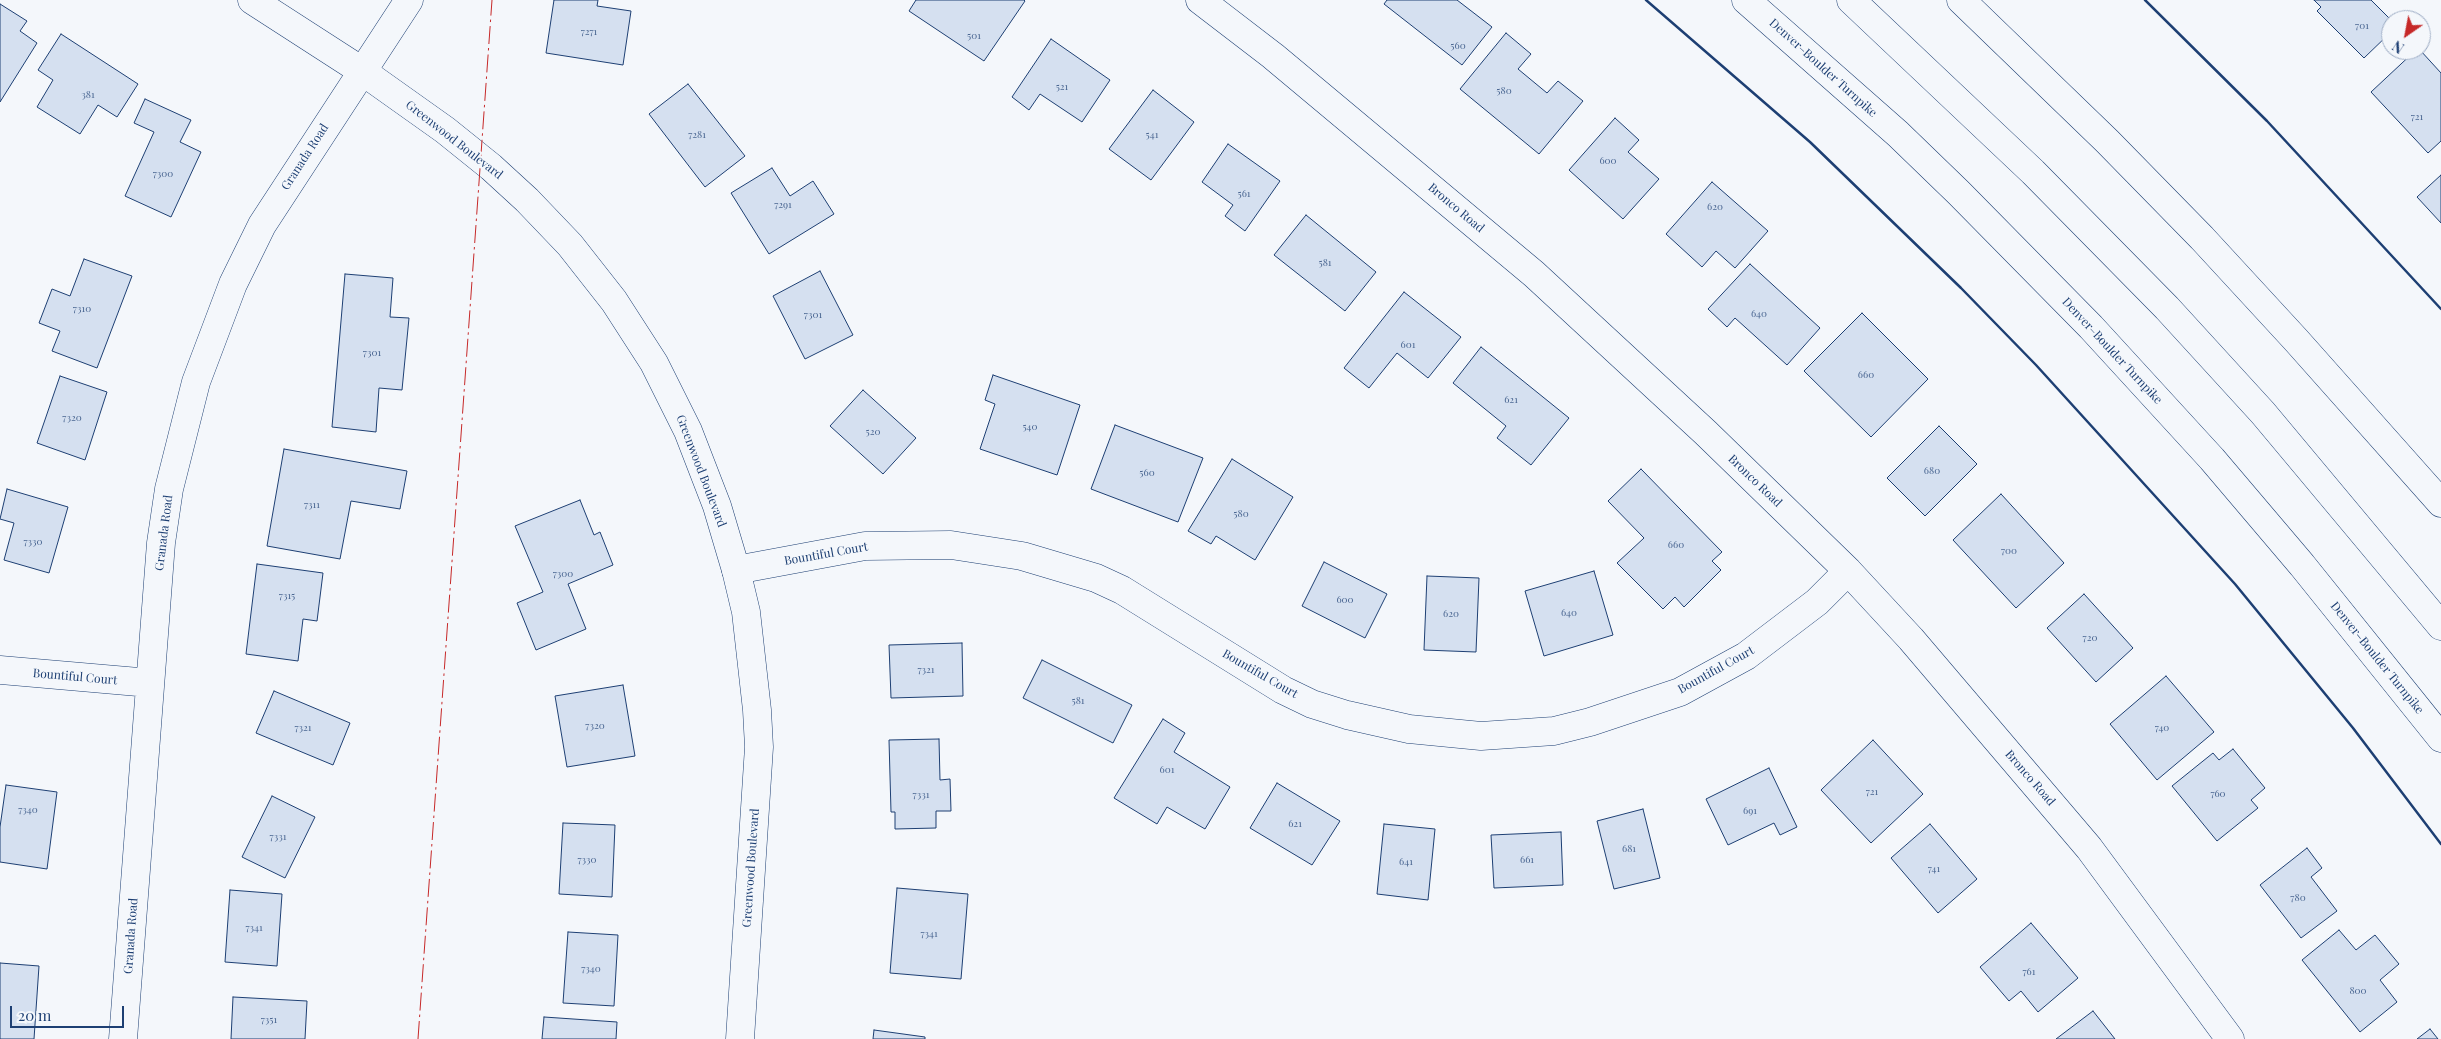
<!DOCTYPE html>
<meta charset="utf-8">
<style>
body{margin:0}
#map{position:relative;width:2441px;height:1039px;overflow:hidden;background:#f4f7fb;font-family:"Playfair Display",serif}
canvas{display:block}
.north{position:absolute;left:2381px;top:10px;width:50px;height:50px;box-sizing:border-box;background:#f4f7fb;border:1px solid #9eadc5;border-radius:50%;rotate:213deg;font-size:14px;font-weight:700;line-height:20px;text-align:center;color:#1d3f73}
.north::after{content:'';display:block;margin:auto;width:18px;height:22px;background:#c62828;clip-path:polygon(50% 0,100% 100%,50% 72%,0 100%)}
.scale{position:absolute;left:10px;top:1006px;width:114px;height:22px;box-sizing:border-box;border:2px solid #1d3f73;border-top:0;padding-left:6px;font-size:15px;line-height:18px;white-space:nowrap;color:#1d3f73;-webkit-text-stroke:4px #f4f7fb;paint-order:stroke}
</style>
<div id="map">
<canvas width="2441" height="1039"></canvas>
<div class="north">N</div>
<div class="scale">20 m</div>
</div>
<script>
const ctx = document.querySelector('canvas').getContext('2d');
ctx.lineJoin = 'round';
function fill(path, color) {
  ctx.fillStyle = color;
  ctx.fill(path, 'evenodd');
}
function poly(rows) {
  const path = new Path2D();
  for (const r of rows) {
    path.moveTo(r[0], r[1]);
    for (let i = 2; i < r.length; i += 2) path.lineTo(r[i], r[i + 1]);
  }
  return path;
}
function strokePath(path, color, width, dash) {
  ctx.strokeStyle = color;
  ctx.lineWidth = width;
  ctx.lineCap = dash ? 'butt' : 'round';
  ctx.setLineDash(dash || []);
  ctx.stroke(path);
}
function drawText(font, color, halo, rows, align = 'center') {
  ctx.font = font + ' "Playfair Display",serif';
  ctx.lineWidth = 4;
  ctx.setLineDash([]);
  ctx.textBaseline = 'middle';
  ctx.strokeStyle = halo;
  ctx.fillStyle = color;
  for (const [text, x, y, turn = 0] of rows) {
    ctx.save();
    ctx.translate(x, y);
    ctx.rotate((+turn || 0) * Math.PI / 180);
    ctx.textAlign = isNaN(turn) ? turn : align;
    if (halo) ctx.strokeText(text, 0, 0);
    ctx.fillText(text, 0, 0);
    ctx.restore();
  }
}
const building = poly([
 [554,0,598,0,597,6,631,11,623,65,546,53,554,0],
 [916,0,1024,0,1025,1,984,61,909,11,916,0],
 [1387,0,1457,0,1492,27,1462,65,1384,4,1387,0],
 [2314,0,2371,0,2391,20,2391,32,2364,58,2317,11,2321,7,2314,0],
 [0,4,27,21,20,31,37,43,0,102,0,4],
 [1506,33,1531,54,1518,69,1547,93,1558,81,1583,101,1539,154,1460,89,1506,33],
 [61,34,138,84,117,117,98,105,80,134,37,107,53,80,38,70,61,34],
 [1051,39,1110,80,1082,122,1040,94,1029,110,1012,97,1051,39],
 [2416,50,2420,50,2441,73,2441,141,2428,153,2371,92,2416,50],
 [688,84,745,156,705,187,649,114,688,84],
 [1153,90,1194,122,1151,180,1109,149,1153,90],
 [145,99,191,120,180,142,201,152,171,217,125,196,154,132,134,123,145,99],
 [1615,118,1639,140,1628,152,1659,179,1623,219,1569,170,1615,118],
 [1228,144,1280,181,1245,231,1225,216,1233,205,1202,182,1228,144],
 [772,168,790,196,813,181,834,214,769,254,731,193,772,168],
 [2441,175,2441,223,2417,197,2441,175],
 [1712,182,1768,231,1735,268,1716,251,1702,267,1666,234,1712,182],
 [1306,215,1376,272,1345,311,1274,255,1306,215],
 [84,259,132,276,97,368,52,351,60,331,39,323,52,289,70,296,84,259],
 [1750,264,1820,328,1787,365,1735,318,1727,327,1708,309,1750,264],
 [820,271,853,335,805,359,773,296,820,271],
 [345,274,393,278,390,317,409,318,402,390,379,388,376,432,332,427,345,274],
 [1404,292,1461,337,1428,378,1397,353,1369,388,1344,368,1404,292],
 [1862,313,1928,379,1871,437,1804,371,1862,313],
 [1481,347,1569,418,1531,465,1497,438,1506,426,1453,383,1481,347],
 [993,375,1080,405,1057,475,980,449,995,404,985,400,993,375],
 [60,376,107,392,85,460,37,443,60,376],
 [863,390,916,438,883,474,830,426,863,390],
 [1115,425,1203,458,1178,522,1091,489,1115,425],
 [1939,426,1977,464,1925,516,1887,478,1939,426],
 [284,449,407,471,400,509,351,501,340,559,267,546,284,449],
 [1232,459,1293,497,1255,560,1216,536,1211,544,1188,531,1232,459],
 [1641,469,1722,552,1712,561,1721,570,1684,607,1675,597,1663,609,1617,563,1644,538,1608,501,1641,469],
 [7,489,68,507,49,573,4,560,14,523,0,519,7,489],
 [2001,494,2064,563,2016,608,1953,540,2001,494],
 [580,500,594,535,600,532,613,565,568,584,586,629,536,650,517,603,543,592,515,526,580,500],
 [1324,562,1387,594,1365,638,1302,606,1324,562],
 [257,564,323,573,317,621,303,619,298,661,246,654,257,564],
 [1594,571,1613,635,1544,656,1525,591,1594,571],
 [1427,576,1479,578,1476,652,1424,650,1427,576],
 [2084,594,2133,648,2096,682,2047,628,2084,594],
 [962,643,963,696,891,698,889,645,962,643],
 [1042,660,1132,705,1113,743,1023,698,1042,660],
 [2166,676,2214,732,2157,780,2110,724,2166,676],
 [623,685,635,756,567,767,555,696,623,685],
 [274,691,350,723,333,765,256,733,274,691],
 [1163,719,1185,733,1174,752,1230,787,1205,829,1167,807,1157,824,1114,798,1163,719],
 [939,739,940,780,950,779,951,811,936,811,936,828,895,829,895,812,891,812,889,740,939,739],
 [1873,740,1923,794,1871,843,1821,790,1873,740],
 [2233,749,2265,788,2251,800,2258,808,2217,841,2172,786,2213,753,2219,760,2233,749],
 [1769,768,1797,827,1780,835,1774,823,1728,845,1706,799,1769,768],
 [1277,783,1340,821,1312,865,1250,828,1277,783],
 [6,785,57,792,47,869,0,862,0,827,6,785],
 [272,796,315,817,285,878,242,857,272,796],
 [1643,809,1660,878,1614,889,1597,821,1643,809],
 [563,823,615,825,612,897,559,894,563,823],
 [1384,824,1435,829,1428,900,1377,894,1384,824],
 [1930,824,1977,879,1938,913,1891,858,1930,824],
 [1561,832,1563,885,1494,888,1491,835,1561,832],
 [2307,848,2322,868,2311,877,2337,911,2301,938,2260,885,2307,848],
 [897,888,968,894,961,979,890,973,897,888],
 [230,890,282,894,277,966,225,962,230,890],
 [2031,923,2078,978,2038,1012,2021,991,2009,1001,1980,967,2031,923],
 [2339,930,2356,950,2375,935,2399,964,2380,980,2397,1002,2360,1032,2302,960,2339,930],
 [568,932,618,935,614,1006,563,1003,568,932],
 [0,963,39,966,34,1039,0,1039,0,963],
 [233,997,307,1001,305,1039,231,1039,233,997],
 [2093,1011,2115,1039,2056,1039,2093,1011],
 [544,1017,617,1022,616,1039,542,1039,544,1017],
 [2430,1029,2438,1039,2417,1039,2430,1029],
 [874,1030,925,1037,925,1039,873,1039,874,1030]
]);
const minor = poly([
 [1200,0,1273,56,1534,274,1706,433,1848,571,1911,639,2089,848,2230,1039],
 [736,570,865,546,951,545,1022,556,1096,578,1122,590,1283,690,1312,704,1347,715,1409,729,1481,736,1554,731,1590,722,1680,692,1746,656,1817,602,1848,571],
 [0,670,150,683],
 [123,1039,161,543,169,489,196,382,233,284,262,225,409,0]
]);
const tertiary = poly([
 [252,0,362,71,445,130,491,167,527,200,570,245,614,301,654,363,688,431,717,506,736,570,746,612,757,710,759,747,740,1039]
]);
const trunk = poly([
 [1851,0,2033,172,2167,308,2263,413,2441,626]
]);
const motorway = poly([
 [1746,0,1898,134,1959,193,2091,327,2212,459,2302,565,2441,738],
 [1961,0,2107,141,2202,238,2296,340,2441,503]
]);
const wall = poly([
 [1646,0,1810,142,1961,288,2036,365,2235,584,2353,728,2441,844],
 [2145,0,2267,121,2441,309]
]);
const power = poly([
 [418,1039,492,0]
]);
const numberNames = [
 ["701",2362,26],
 ["7271",589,32],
 ["501",974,36],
 ["560",1458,46],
 ["521",1062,87],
 ["580",1504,91],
 ["381",88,95],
 ["721",2417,117],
 ["7281",697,135],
 ["541",1152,135],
 ["600",1608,161],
 ["7300",163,174],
 ["561",1244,194],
 ["7291",783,205],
 ["620",1715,207],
 ["581",1325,263],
 ["7310",82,309],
 ["640",1759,314],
 ["7301",813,315],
 ["601",1408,345],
 ["7301",372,353],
 ["660",1866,375],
 ["621",1511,400],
 ["7320",72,418],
 ["540",1030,427],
 ["520",873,432],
 ["680",1932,471],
 ["560",1147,473],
 ["7311",312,505],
 ["580",1241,514],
 ["7330",33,542],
 ["660",1676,545],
 ["700",2009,551],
 ["7300",563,574],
 ["7315",287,596],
 ["600",1345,600],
 ["640",1569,613],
 ["620",1451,614],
 ["720",2090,638],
 ["7321",926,670],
 ["581",1078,701],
 ["7320",595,726],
 ["7321",303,728],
 ["740",2162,728],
 ["601",1167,770],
 ["721",1872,792],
 ["760",2218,794],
 ["7331",921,795],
 ["7340",28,810],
 ["691",1750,811],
 ["621",1295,824],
 ["7331",278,837],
 ["681",1629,849],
 ["7330",587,860],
 ["661",1527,860],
 ["641",1406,862],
 ["741",1934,869],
 ["780",2298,898],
 ["7341",254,928],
 ["7341",929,934],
 ["7340",591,969],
 ["761",2029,972],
 ["800",2358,991],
 ["7351",269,1020]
];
const streetNames = [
 ["Denver–Boulder Turnpike",1823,68,42],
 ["Greenwood Boulevard",454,140,38],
 ["Granada Road",305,157,-57],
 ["Bronco Road",1456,208,40],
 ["Denver–Boulder Turnpike",2112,351,47],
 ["Greenwood Boulevard",701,471,69],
 ["Bronco Road",1755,481,44],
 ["Granada Road",164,533,-83],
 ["Bountiful Court",826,554,-10],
 ["Denver–Boulder Turnpike",2377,658,51],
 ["Bountiful Court",1716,670,-29],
 ["Bountiful Court",1260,674,30],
 ["Bountiful Court",75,677,5],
 ["Bronco Road",2030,778,49],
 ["Greenwood Boulevard",751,868,-86],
 ["Granada Road",131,936,-86]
];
fill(building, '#d5e0f0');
strokePath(building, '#1d3f73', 1);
strokePath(minor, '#1d3f73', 29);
strokePath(tertiary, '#1d3f73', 29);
strokePath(trunk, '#1d3f73', 29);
strokePath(motorway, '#1d3f73', 29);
strokePath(minor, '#f4f7fb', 28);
strokePath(tertiary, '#f4f7fb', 28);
strokePath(trunk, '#f4f7fb', 28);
strokePath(motorway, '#f4f7fb', 28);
strokePath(wall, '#1d3f73', 2.5);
strokePath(power, '#c62828', 1, [18, 4, 2.5, 4]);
drawText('10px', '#4b6792', null, numberNames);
drawText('12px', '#1d3f73', '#f4f7fb', streetNames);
</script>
